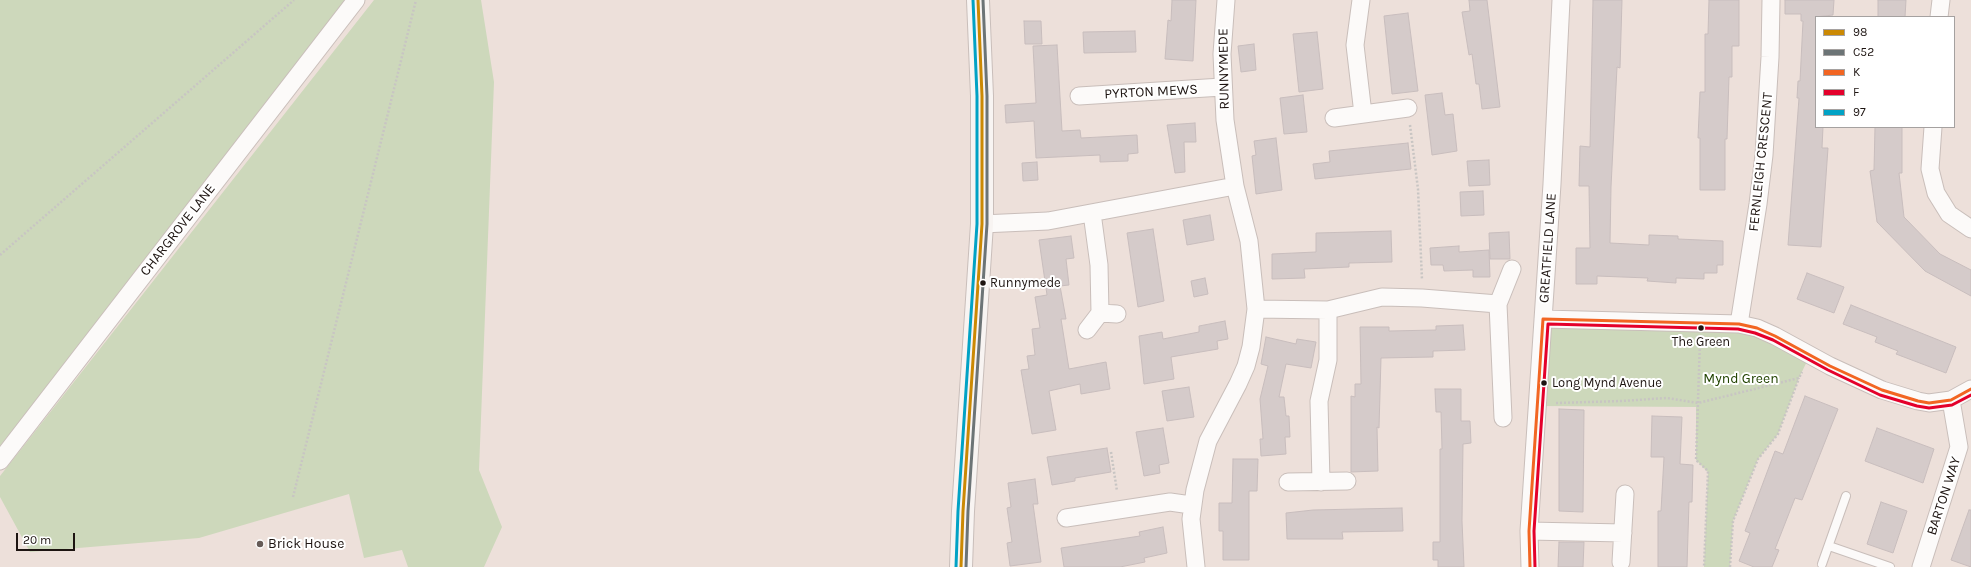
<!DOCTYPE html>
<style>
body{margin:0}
#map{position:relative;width:1971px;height:567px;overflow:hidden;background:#ede0da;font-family:Karla,sans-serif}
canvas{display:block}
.legend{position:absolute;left:1815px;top:16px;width:140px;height:112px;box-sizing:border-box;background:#fff;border:1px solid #a5a1a0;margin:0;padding:5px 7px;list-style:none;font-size:12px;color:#1d1411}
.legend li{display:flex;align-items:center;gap:8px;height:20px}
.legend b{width:20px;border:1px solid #a5a1a0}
.scale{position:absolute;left:16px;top:533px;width:59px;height:18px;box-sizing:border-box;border:2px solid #1d1411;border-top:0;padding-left:5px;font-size:12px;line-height:14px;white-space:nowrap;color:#1d1411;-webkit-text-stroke:3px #fff;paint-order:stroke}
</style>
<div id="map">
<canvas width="1971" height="567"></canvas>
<ul class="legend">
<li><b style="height:5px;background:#cb8903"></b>98</li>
<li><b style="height:5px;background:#6c7476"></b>C52</li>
<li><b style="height:5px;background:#f26522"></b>K</li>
<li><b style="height:5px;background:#e4002b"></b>F</li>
<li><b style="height:5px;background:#01a2c5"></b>97</li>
</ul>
<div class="scale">20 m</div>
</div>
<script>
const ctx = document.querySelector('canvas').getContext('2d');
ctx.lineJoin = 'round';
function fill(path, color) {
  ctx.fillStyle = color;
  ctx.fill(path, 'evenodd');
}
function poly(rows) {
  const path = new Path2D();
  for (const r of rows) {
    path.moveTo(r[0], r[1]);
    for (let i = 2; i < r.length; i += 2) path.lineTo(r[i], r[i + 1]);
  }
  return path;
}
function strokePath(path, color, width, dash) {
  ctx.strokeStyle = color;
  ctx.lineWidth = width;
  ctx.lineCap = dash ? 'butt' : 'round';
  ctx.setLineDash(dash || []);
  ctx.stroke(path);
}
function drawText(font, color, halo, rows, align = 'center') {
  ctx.font = font + ' Karla,sans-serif';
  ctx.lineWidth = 4;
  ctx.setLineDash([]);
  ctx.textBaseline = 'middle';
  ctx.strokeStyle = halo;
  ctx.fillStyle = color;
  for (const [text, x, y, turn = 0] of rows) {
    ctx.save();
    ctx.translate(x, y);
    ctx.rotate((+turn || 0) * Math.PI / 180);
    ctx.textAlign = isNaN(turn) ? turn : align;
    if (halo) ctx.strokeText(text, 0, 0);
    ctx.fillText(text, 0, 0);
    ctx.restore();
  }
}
const green = poly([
 [0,0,346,0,94,329,0,446],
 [374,0,481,0,494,82,479,470,502,527,484,567,408,567,402,550,364,558,349,494,199,538,30,552,0,497,0,476],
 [1543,319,1739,324,1810,355,1799,378,1778,434,1758,459,1733,521,1730,567,1704,567,1708,472,1696,460,1696,407,1537,406]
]);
const building = poly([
 [1172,0,1196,0,1193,61,1165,59,1168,20,1171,21,1172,0],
 [1469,0,1487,0,1500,107,1482,109,1479,84,1476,84,1472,54,1469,55,1462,12,1470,11,1469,0],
 [1593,0,1622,0,1620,68,1617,67,1611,187,1610,243,1649,245,1649,235,1678,236,1678,239,1723,241,1723,265,1717,265,1717,273,1704,273,1704,279,1676,278,1676,283,1647,281,1648,278,1597,276,1597,284,1576,284,1576,248,1590,248,1589,186,1579,186,1580,146,1590,147,1593,0],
 [1709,0,1739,0,1739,46,1732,46,1732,77,1729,77,1727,139,1725,139,1725,190,1700,190,1700,138,1698,138,1700,92,1705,92,1705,34,1708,34,1709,0],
 [1785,0,1834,0,1833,15,1816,17,1816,127,1823,127,1822,148,1828,148,1821,247,1788,245,1799,98,1797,98,1798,81,1800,81,1803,21,1801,21,1801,14,1785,14,1785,0],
 [1878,0,1906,0,1905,17,1878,17,1878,0],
 [1408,13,1418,91,1392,94,1384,16,1408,13],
 [1024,21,1041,21,1042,44,1025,44,1024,21],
 [1135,31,1136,52,1084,53,1083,32,1135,31],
 [1317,32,1323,89,1299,92,1293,34,1317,32],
 [1254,44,1256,70,1241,72,1238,46,1254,44],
 [1057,45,1062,131,1080,130,1081,138,1137,135,1138,153,1128,154,1128,161,1100,162,1100,155,1036,158,1034,121,1006,123,1005,105,1036,103,1033,46,1057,45],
 [1442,93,1445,115,1453,114,1457,151,1432,155,1425,95,1442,93],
 [1303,95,1307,132,1284,134,1280,98,1303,95],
 [1195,123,1196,142,1184,142,1185,172,1175,173,1167,125,1195,123],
 [1875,127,1902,127,1902,173,1899,173,1904,217,1940,254,1971,270,1971,296,1925,271,1877,222,1870,171,1874,170,1875,127],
 [1276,138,1282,190,1256,194,1252,156,1256,155,1254,141,1276,138],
 [1408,143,1411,169,1315,179,1313,164,1330,162,1329,151,1408,143],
 [1489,160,1490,185,1469,186,1467,161,1489,160],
 [1037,162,1038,180,1023,181,1022,163,1037,162],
 [1483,191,1484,215,1461,216,1460,192,1483,191],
 [1210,215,1214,240,1187,245,1183,220,1210,215],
 [1153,229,1164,301,1138,307,1127,233,1153,229],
 [1391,231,1392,262,1349,263,1349,267,1304,269,1305,278,1272,279,1272,254,1316,252,1316,233,1391,231],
 [1509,232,1510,259,1490,259,1489,233,1509,232],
 [1071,236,1074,258,1066,259,1069,285,1060,286,1066,319,1061,319,1069,369,1106,362,1110,389,1081,394,1080,384,1049,391,1056,430,1032,434,1021,370,1029,369,1027,356,1035,355,1032,329,1040,328,1035,297,1047,295,1039,240,1071,236],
 [1459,246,1459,252,1489,250,1490,277,1473,277,1473,270,1444,271,1443,265,1431,265,1430,248,1459,246],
 [1807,273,1844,287,1834,313,1797,299,1807,273],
 [1205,278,1208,294,1194,297,1191,281,1205,278],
 [1851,305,1956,347,1946,373,1896,354,1898,351,1875,342,1877,337,1843,324,1851,305],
 [1225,321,1228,339,1217,341,1218,349,1171,357,1174,379,1144,384,1139,336,1162,332,1163,339,1199,332,1199,326,1225,321],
 [1463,325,1465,350,1433,351,1433,357,1381,358,1379,428,1377,427,1378,471,1351,472,1351,396,1355,397,1355,384,1361,384,1360,327,1389,327,1389,331,1436,330,1436,326,1463,325],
 [1266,337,1296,344,1297,339,1316,342,1311,368,1286,364,1279,397,1284,397,1286,416,1289,416,1290,437,1285,437,1286,454,1261,456,1260,439,1263,439,1260,399,1268,366,1261,364,1266,337],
 [1189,387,1194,417,1167,421,1162,391,1189,387],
 [1435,389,1461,389,1461,421,1470,421,1471,443,1463,444,1462,521,1464,567,1438,567,1438,560,1433,560,1433,542,1440,542,1440,449,1442,449,1441,412,1436,412,1435,389],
 [1805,396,1838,409,1802,500,1795,498,1775,549,1779,550,1772,567,1754,567,1739,561,1750,533,1745,531,1775,451,1783,454,1805,396],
 [1559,409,1584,410,1583,512,1559,511,1559,409],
 [1652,416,1682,417,1680,464,1693,465,1692,502,1689,502,1687,567,1658,567,1658,511,1661,511,1664,457,1651,457,1652,416],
 [1163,428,1169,463,1159,465,1160,473,1144,476,1136,432,1163,428],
 [1877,428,1934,449,1923,483,1865,461,1877,428],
 [1107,448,1111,472,1075,478,1075,481,1052,485,1047,457,1107,448],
 [1233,459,1258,459,1257,491,1249,491,1249,560,1223,560,1223,531,1219,531,1219,503,1232,503,1233,459],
 [1035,479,1038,504,1033,504,1041,562,1010,566,1007,543,1012,542,1007,508,1011,507,1008,483,1035,479],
 [1881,502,1907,511,1893,553,1867,544,1881,502],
 [1402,508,1403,531,1342,532,1343,539,1287,539,1286,513,1313,510,1402,508],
 [1969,510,1971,510,1971,567,1951,560,1969,510],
 [1163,527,1167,553,1144,558,1145,562,1120,567,1064,567,1061,548,1140,536,1139,532,1163,527],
 [1559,542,1584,542,1583,567,1558,567,1559,542]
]);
const path = poly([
 [1410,125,1418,189,1422,280],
 [0,255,294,0],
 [1700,341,1696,460,1708,471,1704,567],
 [1556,403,1621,401,1667,398,1698,403,1799,378,1802,372],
 [1111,452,1117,491],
 [293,497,416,0],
 [1730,567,1733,521,1758,459,1778,434,1799,378]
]);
const lane = poly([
 [1829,546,1890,567],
 [1822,564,1846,496]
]);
const street = poly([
 [1361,0,1355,45,1363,114],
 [1939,17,1941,0],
 [1079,96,1222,87],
 [1334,118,1408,108],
 [1933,127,1930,169,1936,193,1949,214,1971,229],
 [982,224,1048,221,1235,186],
 [1256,309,1328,310,1382,297,1422,298,1498,304],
 [1100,313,1117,314],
 [1543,319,1739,324,1757,328,1775,336,1830,366,1882,390,1918,401,1929,403,1951,400,1971,389],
 [1739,324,1758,204,1764,155,1770,57,1771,0],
 [1087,330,1100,313,1099,265,1092,213],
 [1503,418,1498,304,1512,269],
 [0,461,356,0],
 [1288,482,1347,481],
 [1321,482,1319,401,1328,360,1328,310],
 [1066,518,1170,502,1191,505],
 [1529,531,1623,533],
 [1621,562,1625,494],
 [1196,567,1191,519,1195,490,1208,441,1238,384,1246,366,1251,347,1256,309,1249,241,1235,186,1225,120,1222,54,1226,0],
 [1530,567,1529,531,1552,184,1561,0],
 [1921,567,1959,447,1951,400]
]);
const secondary = poly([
 [961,567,963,511,982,224,982,96,978,0]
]);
const bus1 = poly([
 [961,567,963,511,982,224,982,96,978,0]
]);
const bus2 = poly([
 [966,567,968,511,987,224,987,96,983,0]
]);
const bus3 = poly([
 [1530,567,1529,531,1543,319,1739,324,1757,328,1775,336,1830,366,1882,390,1918,401,1929,403,1951,400,1971,389]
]);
const bus4 = poly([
 [1535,567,1534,531,1548,324,1738,329,1755,333,1773,340,1828,370,1880,395,1917,406,1929,408,1952,405,1971,395]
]);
const bus5 = poly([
 [956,567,958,511,977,224,977,96,973,0]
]);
const markers = [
 [983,283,3.5,"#1d1411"],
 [1701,328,3.5,"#1d1411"],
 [1544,383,3.5,"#1d1411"],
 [260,544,4,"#665b57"]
];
const busNames = [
 ["Runnymede",990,283],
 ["The Green",1701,342,"center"],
 ["Long Mynd Avenue",1552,383]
];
const streetNames = [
 ["RUNNYMEDE",1224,69,-91],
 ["PYRTON MEWS",1151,92,-3],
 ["FERNLEIGH CRESCENT",1761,162,-84],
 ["CHARGROVE LANE",178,230,-52],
 ["GREATFIELD LANE",1548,248,-86],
 ["BARTON WAY",1944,496,-72]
];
const parkNames = [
 ["Mynd Green",1741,379]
];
const poiNames = [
 ["Brick House",268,544]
];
fill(green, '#cdd8bb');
fill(building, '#d5cbca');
strokePath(building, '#c8bdbd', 1);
strokePath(lane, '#c9beba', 10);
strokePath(street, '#c9beba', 19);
strokePath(secondary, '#c9beba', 24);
strokePath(path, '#c8c5c3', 2.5, [2, 2]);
strokePath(lane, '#fcfaf9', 8);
strokePath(street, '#fcfaf9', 17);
strokePath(secondary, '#f8f4f2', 22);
strokePath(bus1, '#cb8903', 3);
strokePath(bus2, '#6c7476', 3);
strokePath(bus3, '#f26522', 3);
strokePath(bus4, '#e4002b', 3);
strokePath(bus5, '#01a2c5', 3);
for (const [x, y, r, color] of markers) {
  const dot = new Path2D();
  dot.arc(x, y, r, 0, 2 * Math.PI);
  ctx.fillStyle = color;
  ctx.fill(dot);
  strokePath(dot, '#fff', 1.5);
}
drawText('13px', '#1d1411', '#fff', busNames, 'left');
drawText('14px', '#1d1411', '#fff', streetNames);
drawText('14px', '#214301', '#fff', parkNames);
drawText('14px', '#1d1411', '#fff', poiNames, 'left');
</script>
